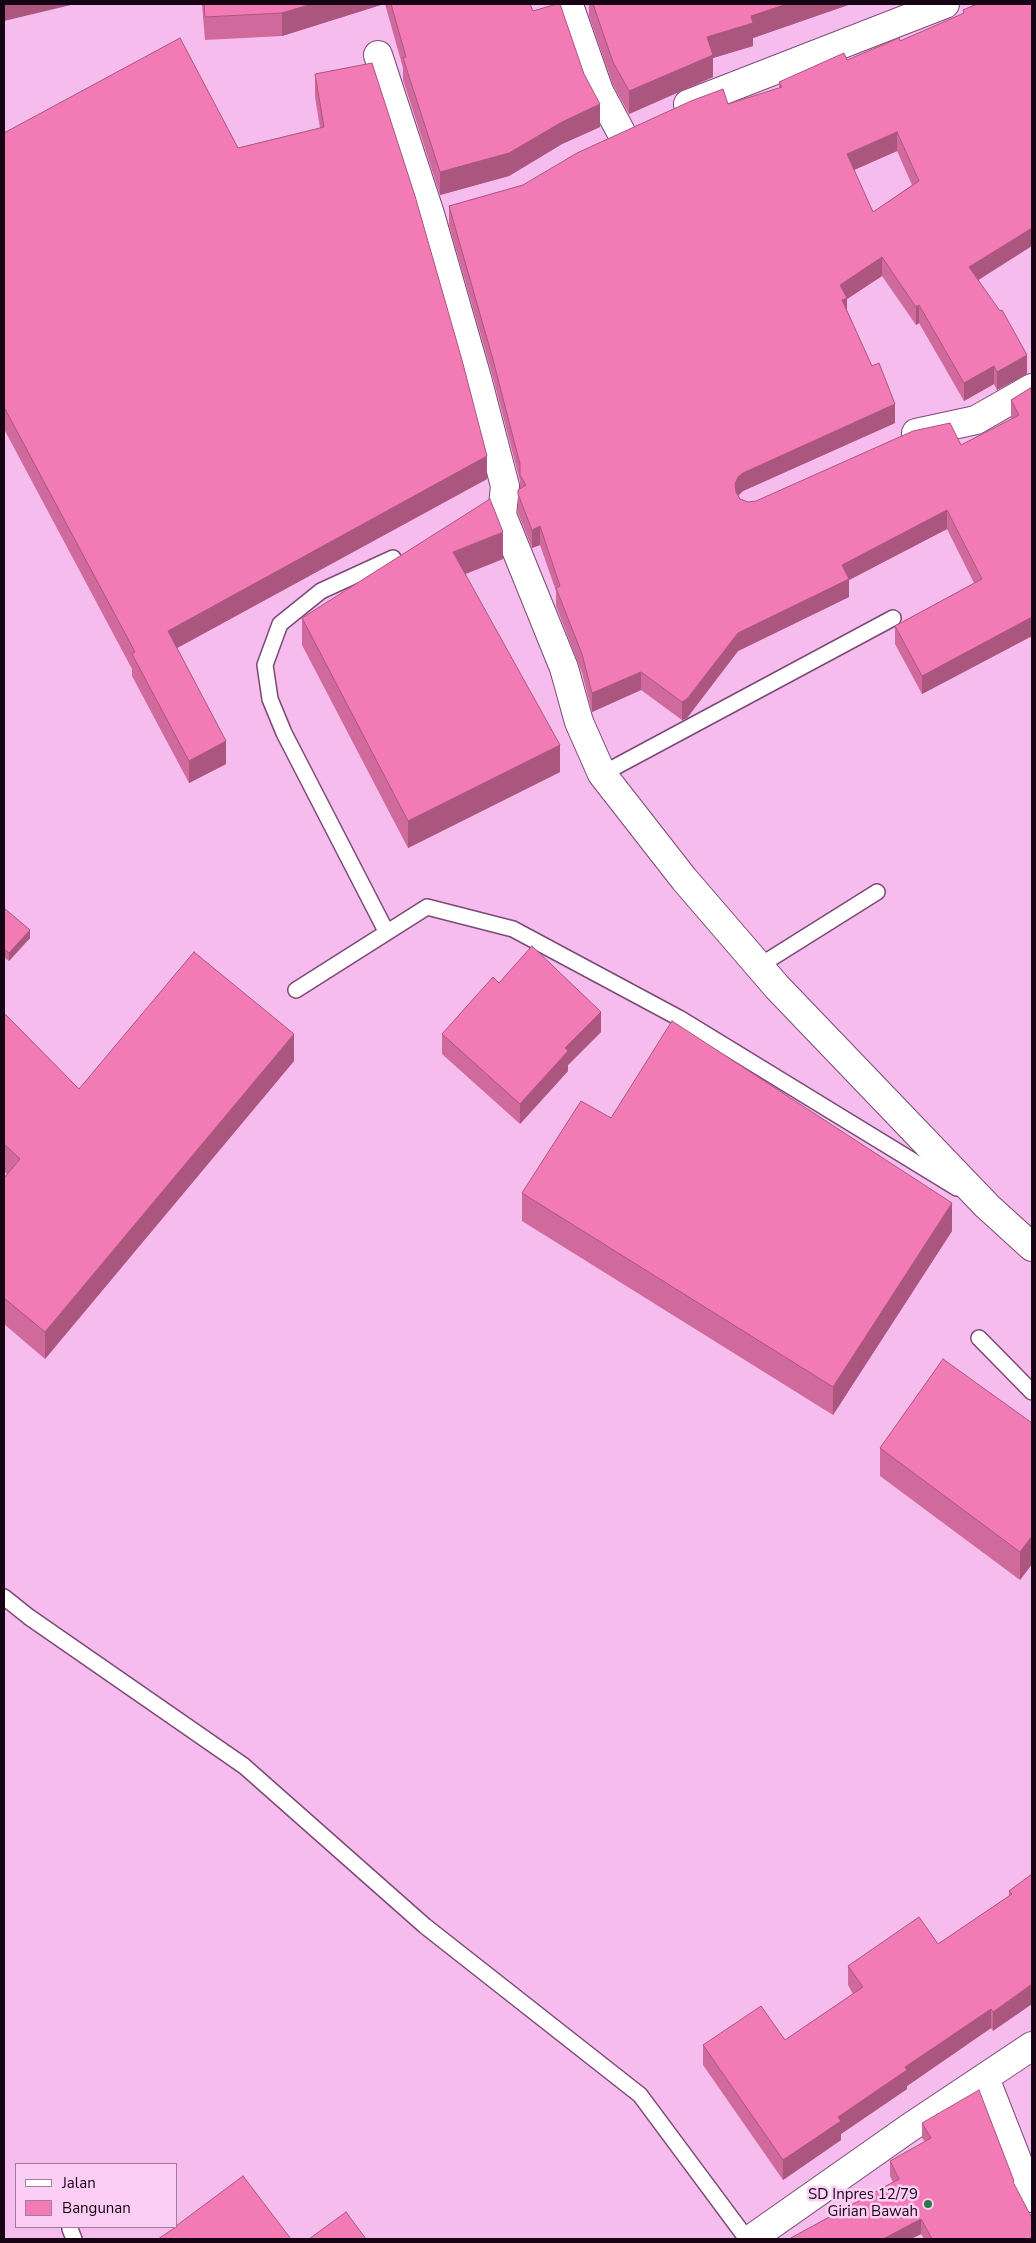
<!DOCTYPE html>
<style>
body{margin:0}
#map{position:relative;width:1036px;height:2243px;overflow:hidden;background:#f5bced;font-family:"Nunito Sans",sans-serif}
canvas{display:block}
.frame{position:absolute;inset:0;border:5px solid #160414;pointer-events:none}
.legend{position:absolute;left:15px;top:2163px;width:162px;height:65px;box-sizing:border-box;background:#fccdf5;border:1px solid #a07d9b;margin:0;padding:6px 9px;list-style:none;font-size:15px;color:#160414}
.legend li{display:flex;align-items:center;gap:10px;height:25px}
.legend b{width:25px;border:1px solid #a07d9b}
</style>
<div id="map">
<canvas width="1036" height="2243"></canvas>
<div class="frame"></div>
<ul class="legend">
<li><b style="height:6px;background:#fff"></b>Jalan</li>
<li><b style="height:14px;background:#f37bb5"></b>Bangunan</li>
</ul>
</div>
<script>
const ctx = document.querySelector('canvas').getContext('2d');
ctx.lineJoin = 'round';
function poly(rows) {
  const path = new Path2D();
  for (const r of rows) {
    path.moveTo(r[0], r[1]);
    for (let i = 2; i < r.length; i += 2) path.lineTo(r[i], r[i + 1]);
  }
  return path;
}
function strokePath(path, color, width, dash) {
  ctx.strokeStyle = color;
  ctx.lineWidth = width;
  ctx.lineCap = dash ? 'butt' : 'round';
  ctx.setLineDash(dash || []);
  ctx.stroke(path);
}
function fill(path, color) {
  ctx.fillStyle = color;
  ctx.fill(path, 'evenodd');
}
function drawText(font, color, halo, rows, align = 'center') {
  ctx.font = font + ' "Nunito Sans",sans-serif';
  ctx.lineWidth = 5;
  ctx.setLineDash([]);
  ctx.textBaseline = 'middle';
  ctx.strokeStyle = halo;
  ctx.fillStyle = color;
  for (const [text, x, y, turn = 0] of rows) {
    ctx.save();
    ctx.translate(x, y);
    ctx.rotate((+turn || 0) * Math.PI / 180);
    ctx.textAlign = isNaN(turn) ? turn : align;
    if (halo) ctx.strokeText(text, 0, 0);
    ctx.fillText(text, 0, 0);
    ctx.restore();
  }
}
const lane = poly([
 [602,774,893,618],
 [386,931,284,733,270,699,265,665,280,624,321,591,393,558],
 [759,966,877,892],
 [296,990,427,907,513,929,679,1018,957,1188],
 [979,1338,1032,1392],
 [4,1597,29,1617,244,1766,425,1926,640,2095,747,2239],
 [70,2229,74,2239]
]);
const street = poly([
 [570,8,599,91,622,134],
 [378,55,430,214,477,378,505,486,502,515,564,668,579,722,602,774,684,879,777,987,987,1206,1032,1247],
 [688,104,945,4],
 [916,433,976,420,1032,388],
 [985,2078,1032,2198],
 [751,2239,909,2128,1032,2046]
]);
const wall = poly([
 [202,4,384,4,282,36,205,40],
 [385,4,530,4,533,11,600,127,562,144,509,176,440,195,403,80,403,68],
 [589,4,851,4,753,38,753,46,713,58,713,77,629,114,613,85,589,16],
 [977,4,978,280,1027,374,997,390,994,384,964,401,919,323,916,325,882,276,847,299,847,310,895,423,743,491,738,495,740,499,748,502,756,501,961,445,1011,419,1011,400,1032,387,1032,636,922,694,895,644,895,626,974,583,947,529,849,580,849,597,738,651,687,718,682,720,641,690,592,712,582,673,556,606,556,591,540,545,532,548,518,513,518,494,520,489,520,481,492,374,449,225,449,206,523,185,728,104,779,88,779,82,847,60,900,41,963,14,963,10],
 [897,151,912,185,873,212,854,170],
 [315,74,487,479,177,648,226,764,189,783,132,676,132,669,4,429,4,133,238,148,320,128,315,97],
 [503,559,465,574,560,772,408,848,302,645,302,618],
 [4,908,30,938,9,961,4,957],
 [499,983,601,1032,568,1065,568,1071,520,1124,442,1054,442,1034],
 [4,1013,79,1089,294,1061,45,1359,4,1324,4,1178,7,1174,4,1171],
 [611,1118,952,1231,833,1415,522,1221,522,1193],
 [1032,1423,1032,1564,1020,1580,880,1476,880,1448],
 [1032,1874,993,2031,991,2028,907,2086,907,2089,841,2134,841,2140,783,2180,703,2065,703,2045,785,2040,853,1994,848,1985,848,1966,938,1944,1009,1896,1009,1891],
 [922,2123,1014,2185,1032,2239,924,2239,921,2234,911,2239,789,2239,893,2182,890,2176,890,2161,925,2142,922,2138]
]);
const shadedWall = poly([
 [4,4,75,4,4,21],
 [312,4,384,4,282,36,282,13],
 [787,4,851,4,753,38,753,46,713,58,713,77,629,114,629,91,707,37,751,16],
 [600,104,600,127,562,144,509,176,440,195,440,172,562,122],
 [897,132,897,151,847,173,847,154],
 [1032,228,1032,246,969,286,969,267],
 [882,257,882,276,847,299,847,317,842,319,840,285],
 [919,305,919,323,916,325,916,307],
 [1027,355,1027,374,997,390,997,372],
 [994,366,994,384,964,401,964,383],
 [895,404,895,423,743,491,738,496,735,503,735,484,738,477,743,473],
 [487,456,487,479,168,653,168,631],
 [947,510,947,529,849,580,849,597,738,651,687,718,682,720,682,702,738,633,842,565],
 [540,526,540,545,532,548,532,530],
 [503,532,503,559,453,579,453,552],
 [1032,617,1032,636,922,694,922,676],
 [641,672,641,690,592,712,592,693],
 [226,741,226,764,189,783,189,761],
 [560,745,560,772,408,848,408,821],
 [30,930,30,938,9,961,9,953],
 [601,1012,601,1032,568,1065,568,1071,520,1124,520,1104,565,1048],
 [294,1034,294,1061,45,1359,45,1332],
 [952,1203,952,1231,833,1415,833,1387],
 [1032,1536,1032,1564,1020,1580,1020,1552],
 [1032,1984,1032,2004,993,2031,993,2012],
 [991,2009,991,2028,907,2086,907,2089,841,2134,841,2140,783,2180,783,2160,838,2117,905,2067],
 [921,2219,921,2234,911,2239,883,2239]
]);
const building = poly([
 [204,4,312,4,282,13,205,17,204,4],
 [391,4,530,4,533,11,557,4,560,4,584,74,600,104,562,122,509,153,440,172,403,58,406,57,391,4],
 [593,4,787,4,751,16,753,23,707,37,713,55,629,91,613,62,593,4],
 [977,4,1032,4,1032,228,969,267,1000,311,1002,310,1027,355,997,372,994,366,964,383,919,305,916,307,882,257,840,285,847,298,842,300,872,366,879,363,895,404,743,473,738,477,735,484,736,492,740,499,748,502,756,501,913,431,950,423,961,445,1019,415,1011,400,1032,387,1032,617,922,676,895,626,982,579,947,510,842,565,849,579,738,633,687,699,682,702,641,672,592,693,582,654,556,588,560,586,540,526,532,530,518,494,518,490,526,485,520,475,520,464,492,356,449,206,523,185,577,153,691,101,723,89,728,104,782,87,779,82,844,53,847,60,899,38,900,41,964,13,963,10,977,4],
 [897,132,919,181,873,212,847,154,897,132],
 [180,38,238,148,324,127,315,74,372,63,415,196,462,360,487,456,168,631,226,741,189,761,132,654,135,652,4,407,4,133,180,38],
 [490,499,503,532,453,552,560,745,408,821,302,618,490,499],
 [4,908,30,930,9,953,4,949,4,908],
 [532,946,601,1012,565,1048,568,1051,520,1104,442,1034,493,977,499,983,532,946],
 [194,952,294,1034,45,1332,4,1298,4,1178,20,1159,4,1144,4,1013,79,1089,194,952],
 [672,1021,952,1203,833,1387,522,1193,581,1101,611,1118,672,1021],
 [943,1359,1032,1423,1032,1536,1020,1552,880,1448,943,1359],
 [1032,1874,1032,1984,993,2012,991,2009,905,2067,907,2070,838,2117,841,2121,783,2160,703,2045,761,2006,785,2040,863,1987,848,1966,919,1917,938,1944,1012,1894,1009,1891,1032,1874],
 [979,2090,1014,2181,1013,2182,1032,2218,1032,2239,932,2239,921,2219,883,2239,789,2239,899,2179,890,2161,931,2138,922,2123,979,2090],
 [243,2176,291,2239,158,2239,176,2227,176,2226,243,2176],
 [346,2212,366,2239,309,2239,346,2212]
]);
const markers = [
 [928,2204,5,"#307a47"]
];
const poiNames = [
 ["SD Inpres 12/79",918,2195],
 ["Girian Bawah",918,2212]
];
strokePath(lane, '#7b4975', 18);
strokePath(street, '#7b4975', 30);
strokePath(lane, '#fff', 15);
strokePath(street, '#fff', 28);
fill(wall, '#d16a9c');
fill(shadedWall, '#aa567f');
fill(building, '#f37bb5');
strokePath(building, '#aa567f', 1);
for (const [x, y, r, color] of markers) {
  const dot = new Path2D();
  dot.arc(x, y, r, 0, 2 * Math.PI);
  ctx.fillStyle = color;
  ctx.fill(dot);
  strokePath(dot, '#fccdf5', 2);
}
drawText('15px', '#160414', '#fccdf5', poiNames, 'right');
</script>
